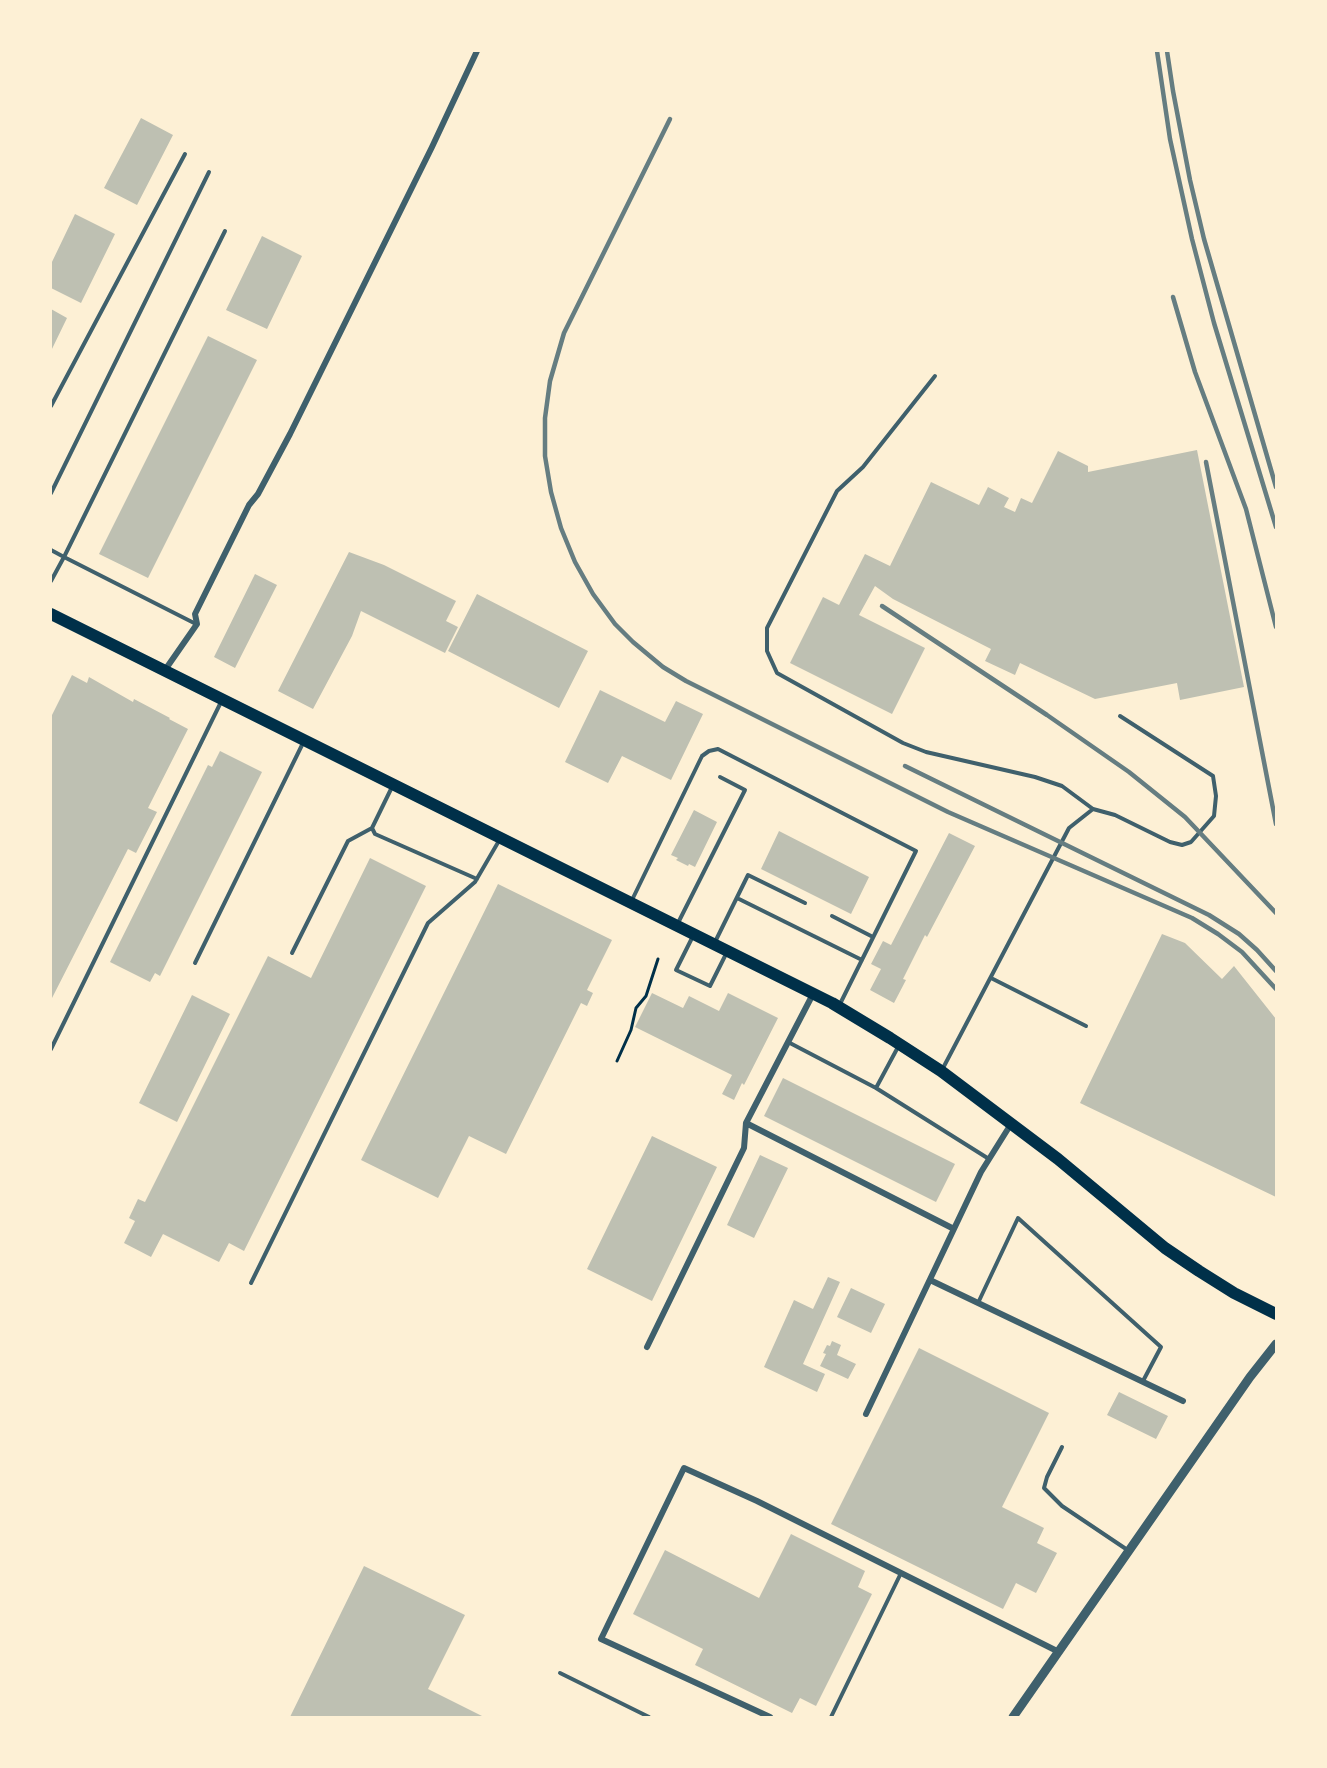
<!DOCTYPE html>
<style>
body{margin:0}
#map{position:relative;width:1327px;height:1768px;overflow:hidden;background:#fdf0d5;font-family:Montserrat,sans-serif}
canvas{display:block}
.frame{position:absolute;inset:0;border:52px solid #fdf0d5;pointer-events:none}
</style>
<div id="map">
<canvas width="1327" height="1768"></canvas>
<div class="frame"></div>
</div>
<script>
const ctx = document.querySelector('canvas').getContext('2d');
ctx.lineJoin = 'round';
function fill(path, color) {
  ctx.fillStyle = color;
  ctx.fill(path, 'evenodd');
}
function poly(rows) {
  const path = new Path2D();
  for (const r of rows) {
    path.moveTo(r[0], r[1]);
    for (let i = 2; i < r.length; i += 2) path.lineTo(r[i], r[i + 1]);
  }
  return path;
}
function strokePath(path, color, width, dash) {
  ctx.strokeStyle = color;
  ctx.lineWidth = width;
  ctx.lineCap = dash ? 'butt' : 'round';
  ctx.setLineDash(dash || []);
  ctx.stroke(path);
}
const building = poly([
 [141,118,173,135,137,205,104,188],
 [75,214,115,234,81,303,51,288,51,264],
 [262,236,302,256,267,329,226,310],
 [51,309,67,318,51,351],
 [208,336,257,360,148,578,99,554],
 [1197,450,1244,687,1180,700,1177,683,1095,699,1020,663,1015,675,985,661,991,649,893,599,875,586,859,615,925,648,892,714,790,663,823,597,839,605,865,554,890,566,931,482,979,505,988,487,1009,498,1004,507,1015,512,1021,498,1032,503,1058,451,1088,466,1088,472],
 [349,552,384,565,456,601,446,621,458,627,445,653,361,611,352,636,313,709,278,691],
 [255,574,277,585,235,668,214,657],
 [477,594,588,651,559,708,448,651],
 [72,675,87,683,89,677,133,702,134,699,170,718,169,719,188,729,148,808,157,812,136,853,128,849,51,1000,51,717],
 [600,690,665,722,676,701,703,714,671,780,622,756,608,783,565,762],
 [220,751,262,772,160,976,155,973,150,982,110,962,208,765,212,767],
 [694,810,717,822,695,867,689,864,688,866,676,860,678,858,671,855],
 [779,831,869,877,851,914,761,869],
 [949,833,975,846,927,937,925,935,903,979,906,980,894,1003,870,990,881,969,871,964,883,941,891,945],
 [370,858,426,886,244,1251,229,1243,219,1262,163,1234,151,1257,124,1243,135,1221,129,1218,138,1199,145,1202,268,956,311,978],
 [498,884,612,940,587,990,593,993,587,1006,581,1003,506,1154,469,1136,438,1198,361,1160],
 [1162,934,1185,943,1222,979,1234,966,1276,1019,1276,1197,1080,1103],
 [652,993,683,1008,689,996,719,1011,728,993,778,1018,744,1085,742,1083,734,1100,722,1094,732,1075,635,1027],
 [192,995,230,1014,177,1122,139,1103],
 [783,1078,955,1164,936,1202,764,1116],
 [652,1136,717,1167,652,1301,587,1269],
 [760,1155,788,1168,754,1238,727,1225],
 [828,1277,840,1282,803,1364,825,1374,817,1392,764,1367,794,1300,813,1309],
 [851,1288,885,1304,871,1333,837,1317],
 [832,1341,841,1345,837,1355,856,1364,848,1379,820,1366,826,1354,823,1353,827,1345,830,1346],
 [919,1348,1049,1413,1002,1507,1044,1528,1037,1543,1057,1553,1036,1593,1016,1583,1003,1609,831,1524],
 [1119,1392,1168,1416,1156,1439,1107,1415],
 [791,1534,865,1571,858,1587,872,1594,816,1706,800,1698,792,1713,695,1665,703,1649,633,1614,665,1550,759,1598],
 [364,1566,465,1615,428,1689,484,1717,290,1717]
]);
const path = poly([
 [617,1061,631,1030,636,1008,646,996,658,959]
]);
const service = poly([
 [935,376,863,467,837,491,767,628,767,651,777,673,903,743,926,752,1035,777,1062,786,1093,809],
 [51,406,185,154],
 [51,493,209,172],
 [51,550,64,557,51,581],
 [196,624,64,557,225,231],
 [392,787,372,828,375,834,477,879],
 [737,898,862,960],
 [632,900,702,756,709,751,718,749,916,851,840,1004],
 [832,916,873,937],
 [678,923,745,790,720,777],
 [693,936,676,970,710,986,726,954],
 [715,942,748,875,805,903],
 [292,953,348,841,372,828],
 [195,963,303,743],
 [991,978,1086,1026],
 [788,1042,876,1088,989,1159],
 [51,1049,221,702],
 [942,1070,1069,828,1093,809,1115,815,1170,842,1182,845,1191,842,1214,816,1216,796,1213,776,1120,716],
 [876,1088,898,1047],
 [251,1283,428,923,475,882,500,839],
 [978,1303,1018,1218,1161,1347,1143,1381],
 [1062,1447,1047,1477,1044,1488,1062,1506,1129,1551],
 [560,1673,649,1717],
 [831,1717,901,1573]
]);
const minor = poly([
 [165,670,197,624,195,614,249,505,258,494,290,434,432,147,477,51],
 [746,1123,954,1229],
 [930,1280,1183,1401],
 [647,1347,744,1148,746,1123,813,994],
 [866,1414,981,1172,1011,1124],
 [770,1717,601,1639,684,1468,757,1501,1059,1652]
]);
const tertiary = poly([
 [1013,1717,1250,1377,1276,1344]
]);
const primary = poly([
 [51,614,832,1003,890,1038,941,1071,1058,1159,1165,1248,1199,1271,1234,1293,1276,1314]
]);
const rail = poly([
 [1157,51,1170,139,1192,239,1214,323,1276,527],
 [1167,51,1173,91,1190,180,1204,239,1276,487],
 [670,119,564,333,550,381,545,418,545,456,551,492,561,528,575,562,593,594,615,624,633,642,663,667,686,681,948,812,1192,918,1218,934,1242,952,1276,989],
 [1173,297,1195,372,1246,509,1276,627],
 [1206,462,1276,824],
 [882,606,1047,715,1129,772,1185,817,1276,913],
 [905,766,1209,915,1239,934,1257,950,1276,971]
]);
fill(building, '#bec0b2');
strokePath(path, '#003049', 3);
strokePath(service, '#3f606c', 4);
strokePath(minor, '#3f606c', 6);
strokePath(tertiary, '#3f606c', 9);
strokePath(primary, '#003049', 12);
strokePath(rail, '#657d81', 4.5);
</script>
